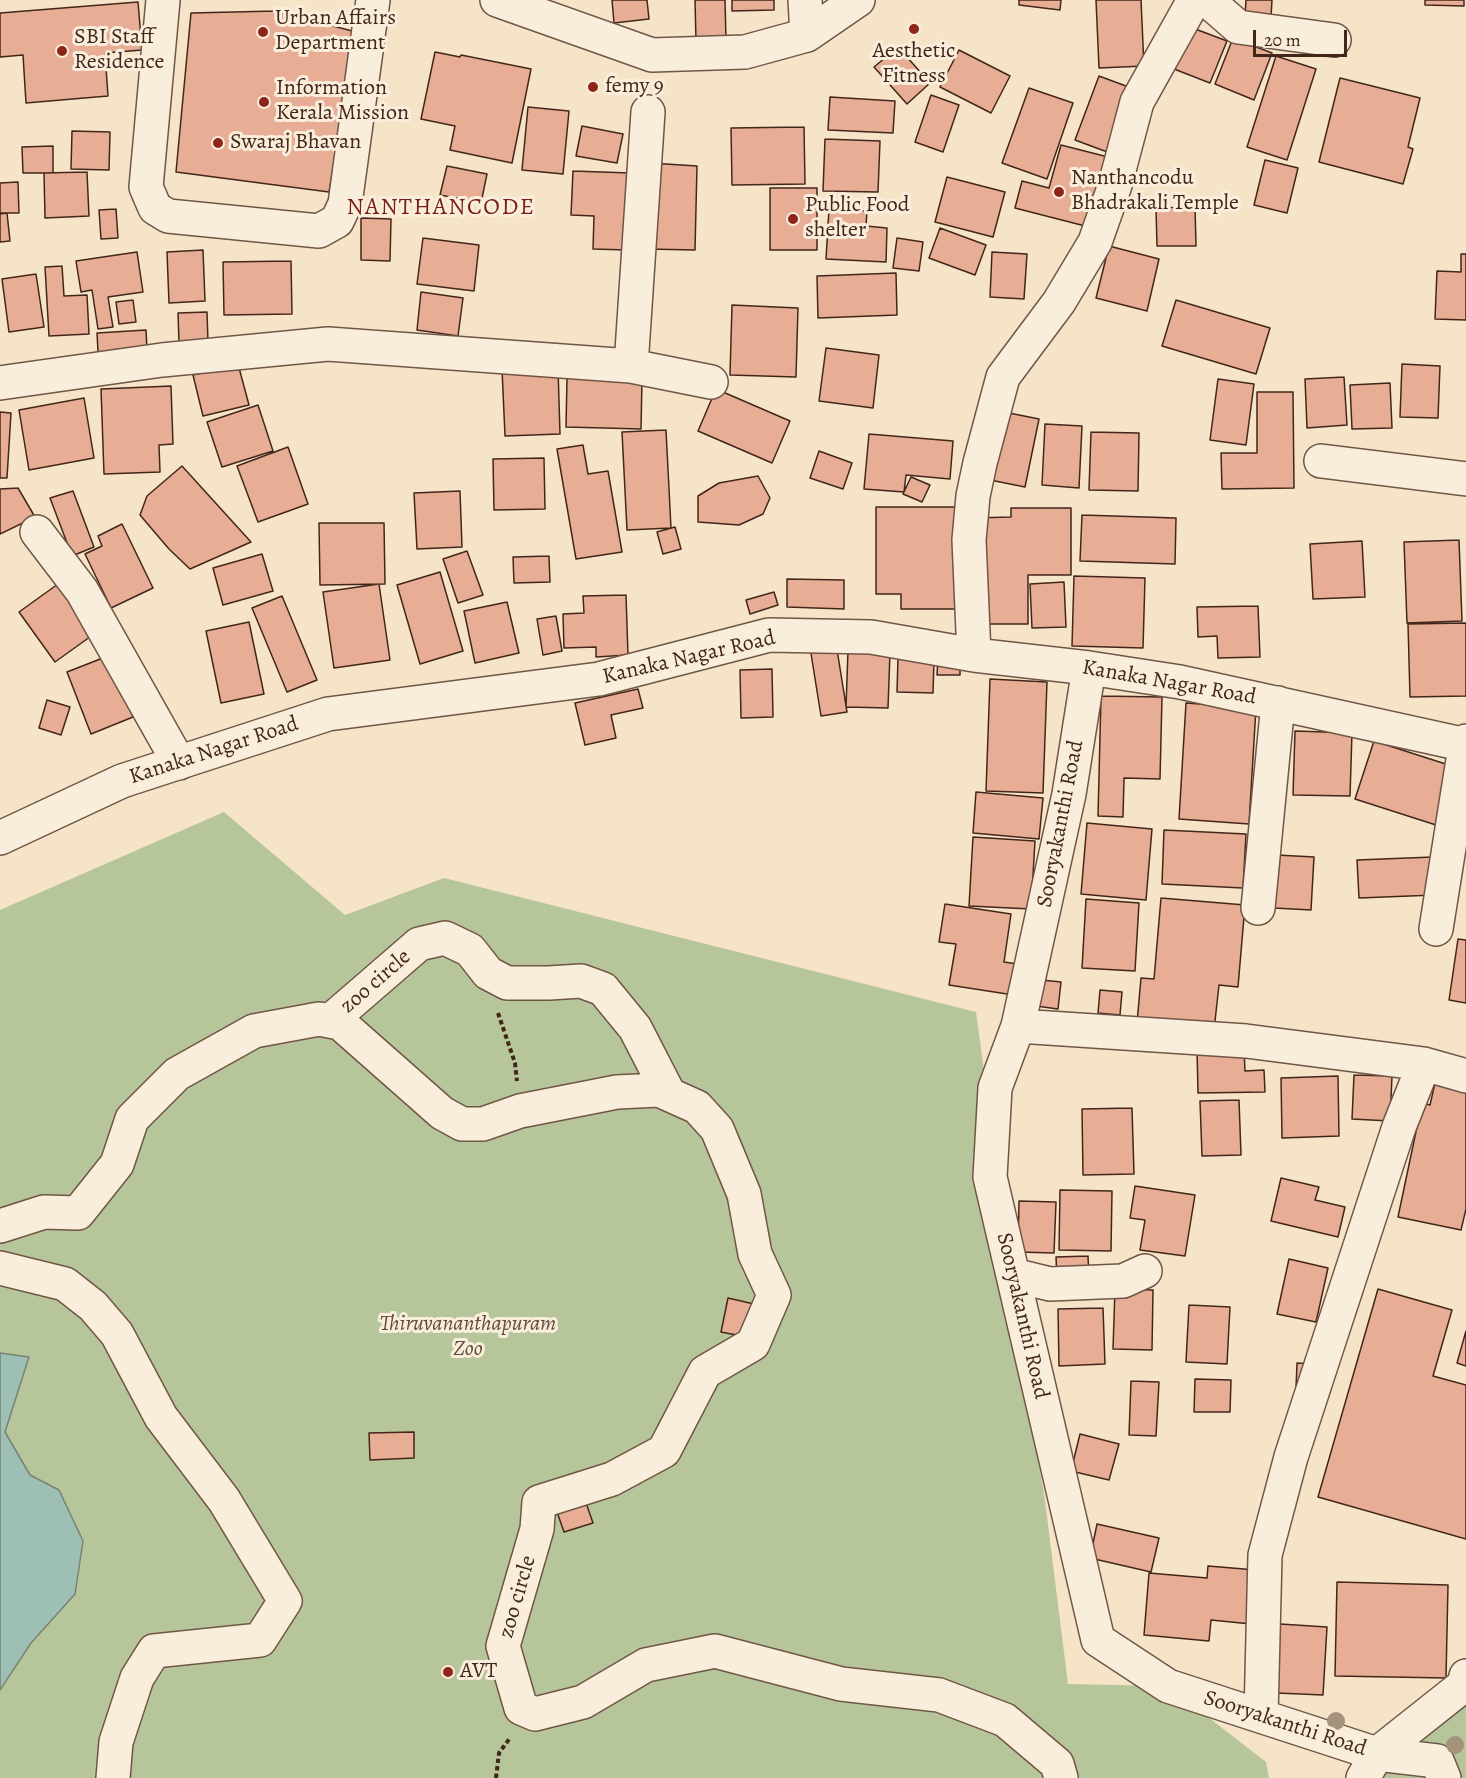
<!DOCTYPE html>
<style>
body{margin:0}
#map{position:relative;width:1466px;height:1778px;overflow:hidden;background:#f6e4c9;font-family:Alegreya,serif}
canvas{display:block}
.scale{position:absolute;left:1253px;top:30px;width:94px;height:27px;box-sizing:border-box;border:3px solid #43261a;border-top:0;padding-left:8px;font-size:18px;line-height:21px;white-space:nowrap;color:#43261a;-webkit-text-stroke:4px #f9eddc;paint-order:stroke}
</style>
<div id="map">
<canvas width="1466" height="1778"></canvas>
<div class="scale">20 m</div>
</div>
<script>
const ctx = document.querySelector('canvas').getContext('2d');
ctx.lineJoin = 'round';
function fill(path, color) {
  ctx.fillStyle = color;
  ctx.fill(path, 'evenodd');
}
function poly(rows) {
  const path = new Path2D();
  for (const r of rows) {
    path.moveTo(r[0], r[1]);
    for (let i = 2; i < r.length; i += 2) path.lineTo(r[i], r[i + 1]);
  }
  return path;
}
function strokePath(path, color, width, dash) {
  ctx.strokeStyle = color;
  ctx.lineWidth = width;
  ctx.lineCap = dash ? 'butt' : 'round';
  ctx.setLineDash(dash || []);
  ctx.stroke(path);
}
function drawText(font, color, halo, rows, align = 'center') {
  ctx.font = font + ' Alegreya,serif';
  ctx.lineWidth = 6;
  ctx.setLineDash([]);
  ctx.textBaseline = 'middle';
  ctx.strokeStyle = halo;
  ctx.fillStyle = color;
  for (const [text, x, y, turn = 0] of rows) {
    ctx.save();
    ctx.translate(x, y);
    ctx.rotate((+turn || 0) * Math.PI / 180);
    ctx.textAlign = isNaN(turn) ? turn : align;
    if (halo) ctx.strokeText(text, 0, 0);
    ctx.fillText(text, 0, 0);
    ctx.restore();
  }
}
const green = poly([
 [224,812,345,915,444,878,976,1012,1034,1438,1044,1493,1068,1684,1168,1686,1266,1762,1269,1778,0,1778,0,910],
 [1466,1704,1466,1778,1377,1778,1374,1769]
]);
const water = poly([
 [0,1353,29,1357,5,1432,30,1475,59,1490,83,1541,75,1594,31,1643,0,1690,0,1353]
]);
const building = poly([
 [612,0,647,0,649,19,614,23,612,0],
 [695,0,725,0,726,40,696,41,695,0],
 [732,0,774,0,774,10,732,11,732,0],
 [1019,0,1061,0,1060,10,1019,5,1019,0],
 [1096,0,1141,0,1144,66,1099,68,1096,0],
 [1246,0,1272,0,1271,17,1245,16,1246,0],
 [1425,0,1464,0,1464,6,1425,5,1425,0],
 [138,2,142,50,105,53,108,96,26,103,23,55,0,57,0,13,138,2],
 [276,11,356,32,329,192,176,172,191,13,276,11],
 [1190,27,1227,41,1210,83,1174,69,1190,27],
 [1233,38,1272,53,1254,100,1215,84,1233,38],
 [898,47,930,83,907,104,874,67,898,47],
 [959,50,1010,76,991,113,940,87,959,50],
 [435,52,460,57,461,55,531,69,512,163,450,150,455,126,421,119,435,52],
 [1276,56,1316,69,1287,160,1247,147,1276,56],
 [1099,76,1134,89,1110,153,1075,140,1099,76],
 [1340,78,1420,98,1408,147,1413,149,1403,184,1319,162,1340,78],
 [1029,88,1073,103,1047,179,1002,163,1029,88],
 [931,95,959,105,943,152,915,142,931,95],
 [830,97,895,101,893,133,828,130,830,97],
 [528,107,569,111,563,174,522,170,528,107],
 [582,126,623,134,617,163,576,156,582,126],
 [804,127,805,184,732,185,731,128,804,127],
 [72,131,110,132,109,170,71,169,72,131],
 [825,139,880,141,878,192,823,191,825,139],
 [1061,145,1108,157,1085,226,1015,208,1022,181,1049,188,1061,145],
 [53,146,53,173,23,173,22,147,53,146],
 [1265,160,1298,168,1287,213,1254,205,1265,160],
 [650,163,697,166,695,250,647,249,650,163],
 [447,166,487,174,481,203,440,195,447,166],
 [573,171,630,173,628,250,593,249,594,216,571,215,573,171],
 [87,172,89,216,45,218,44,173,87,172],
 [947,177,1005,192,993,237,935,222,947,177],
 [18,182,19,213,0,213,0,183,18,182],
 [770,188,817,188,817,250,770,250,770,188],
 [1195,207,1196,246,1157,246,1156,208,1195,207],
 [116,209,118,238,101,239,99,210,116,209],
 [829,209,867,211,866,226,887,228,886,262,826,259,829,209],
 [7,213,10,241,0,242,0,214,7,213],
 [361,218,391,219,390,261,361,260,361,218],
 [940,228,986,245,975,275,929,258,940,228],
 [423,238,479,245,474,291,417,284,423,238],
 [897,238,923,242,919,271,893,268,897,238],
 [1109,246,1159,259,1147,311,1096,298,1109,246],
 [203,250,205,301,169,303,167,252,203,250],
 [137,252,143,292,108,297,113,327,98,329,92,290,81,292,76,261,137,252],
 [992,252,1027,254,1024,299,990,297,992,252],
 [1461,254,1466,254,1466,320,1435,319,1437,271,1461,272,1461,254],
 [291,261,292,314,224,315,223,262,291,261],
 [62,266,64,296,87,295,89,334,49,336,45,267,62,266],
 [896,273,897,315,818,318,817,276,896,273],
 [36,274,44,327,9,332,2,279,36,274],
 [421,292,463,298,458,336,417,330,421,292],
 [133,300,136,322,119,324,116,302,133,300],
 [1176,300,1270,328,1256,374,1162,346,1176,300],
 [732,305,798,308,796,377,730,375,732,305],
 [207,312,208,342,179,343,178,313,207,312],
 [146,330,147,350,98,352,97,333,146,330],
 [826,348,879,355,873,408,819,401,826,348],
 [238,364,249,405,203,416,193,375,238,364],
 [1402,364,1440,366,1438,418,1400,417,1402,364],
 [558,368,560,434,505,436,502,369,558,368],
 [1344,377,1347,425,1307,428,1305,379,1344,377],
 [567,378,642,380,641,429,566,427,567,378],
 [1218,379,1254,384,1246,445,1210,440,1218,379],
 [1390,383,1392,428,1352,429,1350,385,1390,383],
 [171,386,173,444,159,445,160,472,104,474,101,389,171,386],
 [716,389,790,421,772,463,698,431,716,389],
 [1257,392,1293,392,1294,488,1222,489,1221,453,1257,453,1257,392],
 [84,398,94,458,29,470,19,410,84,398],
 [258,405,273,451,222,467,207,422,258,405],
 [0,412,11,413,7,478,0,478,0,412],
 [1004,412,1039,419,1025,487,990,480,1004,412],
 [1045,424,1082,426,1079,488,1042,485,1045,424],
 [666,430,671,528,627,530,622,432,666,430],
 [1091,432,1139,433,1138,491,1089,490,1091,432],
 [869,434,953,441,950,479,906,475,904,492,864,489,869,434],
 [583,445,588,474,608,471,622,552,576,559,557,449,583,445],
 [288,447,308,504,258,522,237,466,288,447],
 [819,451,852,463,843,489,810,478,819,451],
 [544,458,545,509,494,510,493,459,544,458],
 [182,466,251,542,190,569,169,549,140,515,147,496,182,466],
 [758,476,770,498,763,514,739,525,698,522,698,496,719,483,758,476],
 [911,477,930,485,922,502,903,494,911,477],
 [18,488,35,517,0,534,0,489,18,488],
 [73,491,94,547,72,556,50,498,73,491],
 [460,491,462,547,417,549,414,493,460,491],
 [876,507,959,507,959,609,901,609,901,594,876,594,876,507],
 [1011,508,1071,508,1071,575,1028,575,1028,624,984,624,973,518,1011,517,1011,508],
 [1082,515,1176,518,1175,564,1080,561,1082,515],
 [319,523,384,523,385,584,320,585,319,523],
 [122,524,153,588,111,608,85,554,102,546,98,536,122,524],
 [675,527,681,549,663,554,657,532,675,527],
 [1459,540,1462,621,1407,623,1404,542,1459,540],
 [1362,541,1365,597,1313,599,1310,544,1362,541],
 [467,551,483,595,458,603,443,559,467,551],
 [262,554,273,591,223,605,213,568,262,554],
 [549,556,550,582,514,583,513,557,549,556],
 [440,572,463,651,420,664,397,585,440,572],
 [1074,576,1145,578,1143,648,1072,646,1074,576],
 [787,579,844,580,844,609,787,607,787,579],
 [1064,582,1066,627,1032,628,1030,584,1064,582],
 [58,584,94,634,55,662,19,612,58,584],
 [379,584,390,660,334,668,323,592,379,584],
 [774,592,778,605,750,614,746,600,774,592],
 [626,595,628,655,596,657,596,647,564,648,563,614,584,613,583,596,626,595],
 [282,596,317,680,287,692,252,608,282,596],
 [507,602,519,653,475,663,464,611,507,602],
 [1258,606,1260,657,1218,658,1217,636,1198,637,1197,607,1258,606],
 [556,616,562,651,543,655,537,619,556,616],
 [249,622,264,694,221,703,206,631,249,622],
 [1466,623,1466,696,1410,697,1408,624,1466,623],
 [835,637,847,712,821,716,809,641,835,637],
 [848,650,890,652,888,708,846,707,848,650],
 [108,656,133,717,91,734,67,672,108,656],
 [898,658,934,659,933,693,897,692,898,658],
 [938,658,960,659,960,675,937,675,938,658],
 [772,669,773,717,741,718,740,670,772,669],
 [990,679,1047,682,1043,793,986,791,990,679],
 [638,689,643,708,611,715,616,738,585,745,575,703,638,689],
 [1101,696,1162,697,1160,779,1124,778,1123,817,1098,816,1101,696],
 [47,700,70,707,61,735,39,728,47,700],
 [1186,703,1256,708,1249,824,1179,819,1186,703],
 [1295,731,1352,733,1350,796,1293,795,1295,731],
 [1374,741,1455,767,1436,825,1355,799,1374,741],
 [976,792,1043,798,1039,839,973,833,976,792],
 [1087,823,1152,829,1146,900,1081,894,1087,823],
 [1164,830,1246,834,1243,888,1162,884,1164,830],
 [973,837,1035,841,1031,909,969,906,973,837],
 [1277,855,1314,857,1311,910,1274,908,1277,855],
 [1433,857,1435,895,1359,898,1357,860,1433,857],
 [1161,898,1245,905,1238,987,1219,985,1214,1030,1137,1023,1141,978,1154,979,1161,898],
 [1086,899,1139,903,1135,971,1082,968,1086,899],
 [945,904,1011,914,1004,962,1024,965,1020,996,949,985,956,944,939,942,945,904],
 [1458,939,1466,940,1466,1003,1449,1000,1458,939],
 [1032,979,1061,982,1058,1009,1029,1005,1032,979],
 [1100,990,1122,992,1120,1015,1098,1013,1100,990],
 [1244,1048,1245,1071,1264,1070,1265,1092,1198,1093,1197,1049,1244,1048],
 [1354,1075,1392,1076,1390,1121,1352,1119,1354,1075],
 [1338,1076,1339,1136,1282,1138,1281,1078,1338,1076],
 [1435,1083,1466,1089,1466,1209,1461,1230,1398,1217,1422,1103,1430,1105,1435,1083],
 [1239,1100,1241,1155,1202,1156,1200,1101,1239,1100],
 [1132,1108,1134,1174,1083,1175,1082,1109,1132,1108],
 [1281,1178,1319,1187,1315,1200,1345,1207,1338,1237,1271,1221,1281,1178],
 [1135,1186,1195,1195,1185,1256,1140,1250,1145,1220,1130,1218,1135,1186],
 [1060,1190,1112,1191,1111,1251,1059,1250,1060,1190],
 [1019,1201,1056,1202,1054,1253,1018,1252,1019,1201],
 [1088,1256,1089,1279,1057,1280,1056,1257,1088,1256],
 [1289,1259,1328,1268,1316,1322,1277,1314,1289,1259],
 [1115,1289,1153,1290,1152,1350,1113,1349,1115,1289],
 [1378,1289,1452,1310,1433,1376,1466,1385,1466,1539,1318,1497,1378,1289],
 [728,1298,754,1304,747,1337,721,1332,728,1298],
 [1189,1305,1230,1307,1227,1364,1186,1362,1189,1305],
 [1103,1308,1105,1364,1059,1366,1058,1309,1103,1308],
 [1466,1331,1466,1366,1457,1363,1466,1331],
 [1297,1363,1312,1364,1310,1390,1296,1389,1297,1363],
 [1195,1379,1231,1380,1230,1412,1194,1412,1195,1379],
 [1131,1381,1159,1382,1156,1436,1129,1435,1131,1381],
 [414,1432,414,1458,370,1460,369,1433,414,1432],
 [1080,1434,1119,1444,1109,1480,1071,1471,1080,1434],
 [584,1497,593,1523,564,1532,555,1506,584,1497],
 [1097,1524,1159,1538,1151,1572,1090,1558,1097,1524],
 [1208,1566,1256,1570,1251,1624,1211,1620,1209,1641,1144,1635,1149,1573,1207,1578,1208,1566],
 [1337,1582,1448,1585,1446,1678,1335,1676,1337,1582],
 [1280,1624,1327,1627,1323,1695,1276,1693,1280,1624]
]);
const path = poly([
 [498,1013,515,1063,517,1081],
 [496,1778,499,1753,510,1738]
]);
const minor = poly([
 [163,0,146,187,155,208,168,216,319,231,337,221,345,204,373,0],
 [497,0,652,55,745,52,807,35,858,0],
 [805,0,807,35],
 [1207,0,1238,27,1334,40],
 [631,366,648,112],
 [0,383,162,360,328,344,631,366,711,382],
 [1321,461,1466,479],
 [37,532,82,591,179,763],
 [974,655,969,540,973,496,980,463,1003,377,1059,302,1095,242,1115,185,1137,102,1194,0],
 [1089,668,1069,794,1018,1026,995,1088,990,1177,1098,1640,1168,1686,1377,1754,1363,1778],
 [0,838,122,781,328,714,599,679,769,635,871,637,974,655,1089,668,1180,682,1466,745],
 [1258,908,1278,703],
 [1436,929,1466,741],
 [330,1021,419,944,445,938,470,950,488,973,507,983,549,983,581,981,603,989,635,1028,669,1094],
 [1018,1026,1246,1041,1424,1064,1466,1076],
 [0,1226,44,1212,78,1213,117,1164,132,1119,177,1074,254,1031,319,1019,340,1023,442,1113,462,1124,483,1124,520,1111,617,1092,659,1090,697,1107,717,1129,744,1194,755,1254,774,1295,753,1344,705,1372,664,1451,612,1479,539,1502,537,1529,503,1646,521,1708,535,1714,583,1702,646,1665,715,1651,841,1684,939,1695,1005,1720,1057,1764,1061,1778],
 [0,1268,65,1284,93,1306,117,1334,161,1417,224,1500,285,1601,260,1640,154,1651,137,1678,116,1742,113,1778],
 [1013,1275,1050,1284,1123,1281,1145,1271],
 [1261,1716,1265,1555,1291,1457,1399,1127,1424,1064],
 [1377,1754,1464,1685,1466,1676],
 [1377,1754,1437,1761,1444,1778]
]);
const trees = [
 [1336,1721],
 [1455,1745]
];
const markers = [
 [914,29,6,"#8f2418"],
 [263,32,6,"#8f2418"],
 [62,51,6,"#8f2418"],
 [593,87,6,"#8f2418"],
 [264,102,6,"#8f2418"],
 [218,143,6,"#8f2418"],
 [1059,192,6,"#8f2418"],
 [793,219,6,"#8f2418"],
 [448,1672,6,"#8f2418"]
];
const poiNames = [
 ["Urban Affairs",275,19],
 ["Department",275,44],
 ["SBI Staff",74,38],
 ["Residence",74,63],
 ["Aesthetic",914,52,"center"],
 ["Fitness",914,77,"center"],
 ["femy 9",605,87],
 ["Information",276,89],
 ["Kerala Mission",276,114],
 ["Swaraj Bhavan",230,143],
 ["Nanthancodu",1071,179],
 ["Bhadrakali Temple",1071,204],
 ["Public Food",805,206],
 ["shelter",805,231],
 ["AVT",460,1672]
];
const streetNames = [
 ["Kanaka Nagar Road",689,658,-13],
 ["Kanaka Nagar Road",1169,683,10],
 ["Kanaka Nagar Road",214,751,-18],
 ["Sooryakanthi Road",1061,824,-79],
 ["zoo circle",376,982,-41],
 ["Sooryakanthi Road",1022,1316,77],
 ["zoo circle",518,1597,-74],
 ["Sooryakanthi Road",1285,1724,18]
];
const parkNames = [
 ["Thiruvananthapuram",468,1325],
 ["Zoo",468,1350]
];
const neighbourhoodNames = [
 ["NANTHANCODE",441,208]
];
fill(green, '#b7c59a');
fill(water, '#9dbfb4');
strokePath(water, '#798276', 1.5);
fill(building, '#e8ad95');
strokePath(building, '#43261a', 1.5);
strokePath(minor, '#705646', 36);
strokePath(path, '#43261a', 4, [4.5, 3]);
strokePath(minor, '#f9eddc', 33);
ctx.fillStyle = '#a4927a';
for (const [x, y] of trees) {
  ctx.beginPath();
  ctx.arc(x, y, 9, 0, 2 * Math.PI);
  ctx.fill();
}
for (const [x, y, r, color] of markers) {
  const dot = new Path2D();
  dot.arc(x, y, r, 0, 2 * Math.PI);
  ctx.fillStyle = color;
  ctx.fill(dot);
  strokePath(dot, '#f9eddc', 2);
}
drawText('22px', '#43261a', '#f9eddc', poiNames, 'left');
drawText('22px', '#43261a', '#f9eddc', streetNames);
drawText('italic 22px', '#604e3a', '#f9eddc', parkNames);
ctx.letterSpacing = '1.5px';
drawText('24px', '#7a1f14', '#f9eddc', neighbourhoodNames);
ctx.letterSpacing = '0px';
</script>
